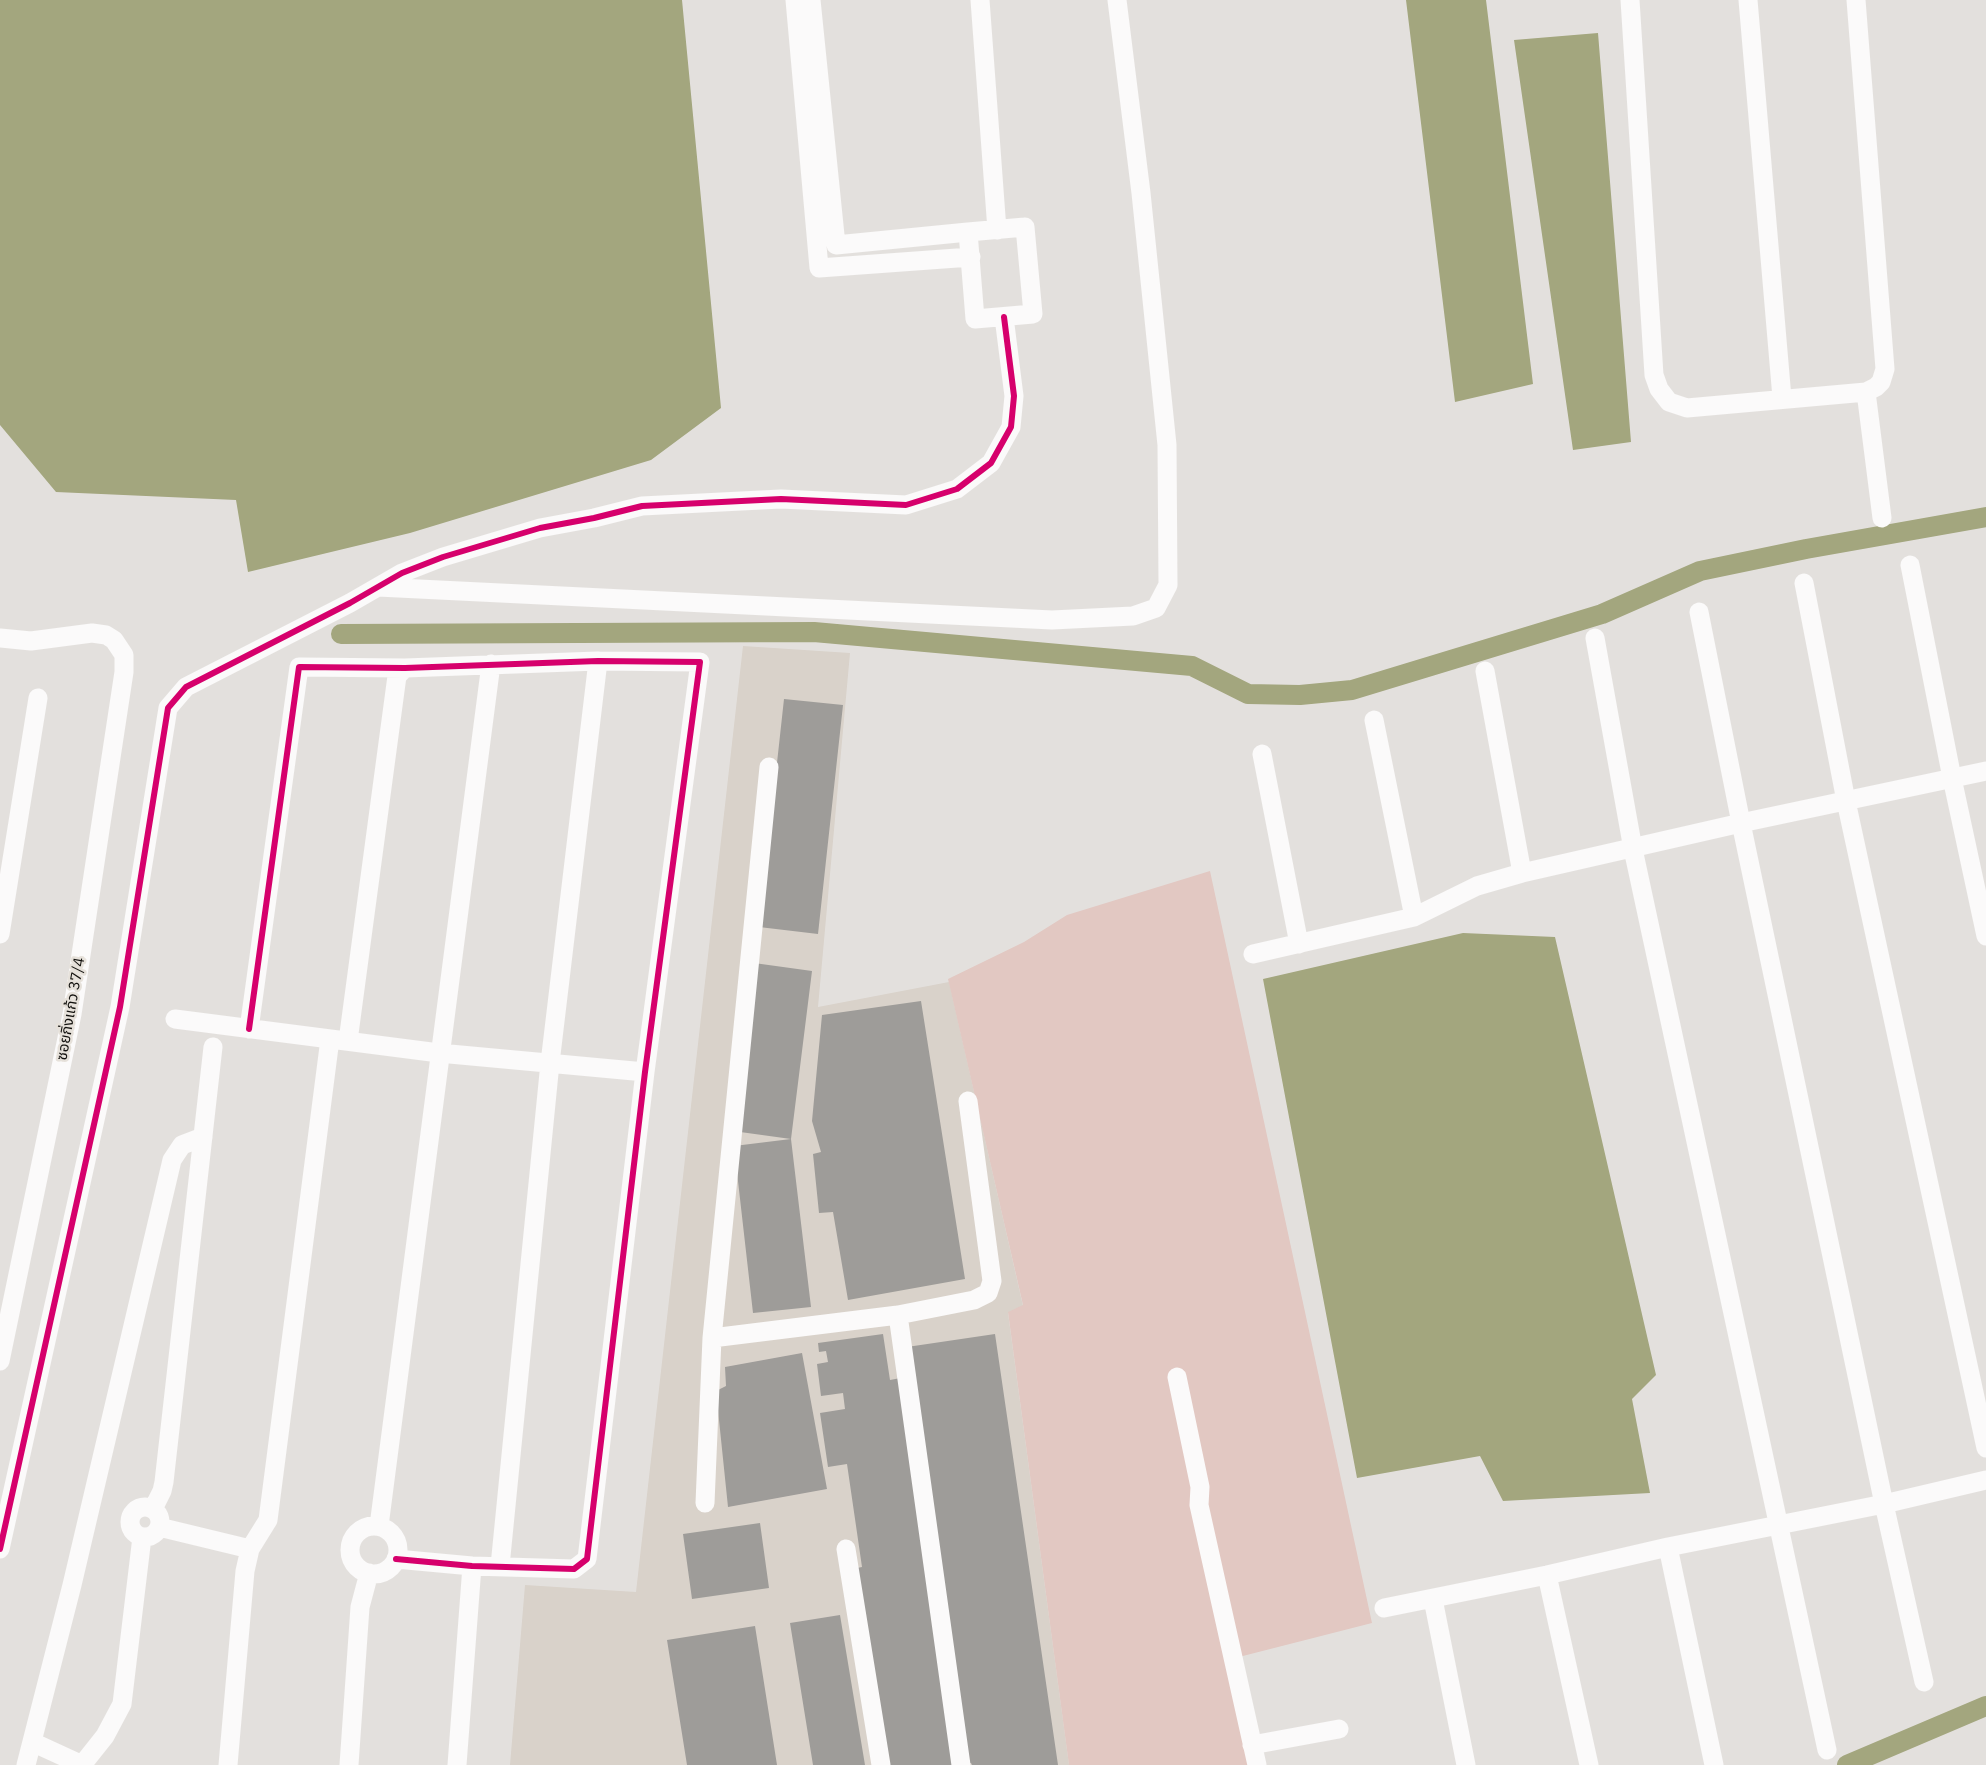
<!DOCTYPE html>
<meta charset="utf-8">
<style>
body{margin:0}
canvas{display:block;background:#e3e0dd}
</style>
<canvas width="1986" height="1765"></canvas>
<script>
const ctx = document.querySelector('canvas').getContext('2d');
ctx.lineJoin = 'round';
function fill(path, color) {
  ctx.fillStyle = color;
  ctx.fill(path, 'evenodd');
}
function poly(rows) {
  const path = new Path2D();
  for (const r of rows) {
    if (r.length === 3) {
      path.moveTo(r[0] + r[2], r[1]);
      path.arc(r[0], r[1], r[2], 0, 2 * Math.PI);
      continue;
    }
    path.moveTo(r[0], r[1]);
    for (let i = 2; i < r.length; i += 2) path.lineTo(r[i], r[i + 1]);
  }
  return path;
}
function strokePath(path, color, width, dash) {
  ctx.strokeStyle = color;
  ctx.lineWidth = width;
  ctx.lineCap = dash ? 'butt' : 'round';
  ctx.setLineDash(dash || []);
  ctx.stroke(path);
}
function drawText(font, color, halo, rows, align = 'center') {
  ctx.font = font + ' "IBM Plex Sans","Noto Sans Thai",sans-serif';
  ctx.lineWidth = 5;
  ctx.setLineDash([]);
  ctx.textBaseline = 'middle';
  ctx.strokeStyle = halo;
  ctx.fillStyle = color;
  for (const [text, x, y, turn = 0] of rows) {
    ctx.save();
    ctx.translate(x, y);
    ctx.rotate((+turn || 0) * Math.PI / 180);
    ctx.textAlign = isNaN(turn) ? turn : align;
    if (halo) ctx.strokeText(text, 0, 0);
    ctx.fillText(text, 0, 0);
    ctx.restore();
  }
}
const built = poly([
 [743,646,850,653,818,1007,949,982,1023,1306,1008,1313,1069,1765,510,1765,525,1585,636,1592]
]);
const green = poly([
 [1210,871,1372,1623,1235,1658,1250,1765,1069,1765,1008,1312,1023,1305,948,979,1024,942,1067,915]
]);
const water = poly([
 [0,0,682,0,721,408,651,460,410,533,248,572,236,500,56,492,0,425],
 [1406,0,1486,0,1533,384,1455,402],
 [1598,33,1631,442,1573,450,1514,40],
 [1463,933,1555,937,1656,1375,1632,1399,1650,1493,1503,1501,1480,1456,1357,1478,1263,979]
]);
const canal = poly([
 [341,634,814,632,1192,666,1248,694,1300,695,1352,690,1602,614,1700,571,1806,549,1986,517],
 [1847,1765,1986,1706]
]);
const building = poly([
 [784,699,843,705,818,934,759,927],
 [754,963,812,971,791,1139,733,1131],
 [921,1001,965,1279,848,1300,833,1212,819,1213,813,1154,821,1152,812,1121,822,1015],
 [791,1139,811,1307,753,1313,734,1146],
 [883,1334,890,1380,911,1376,907,1347,995,1334,1058,1765,972,1765,971,1763,957,1765,883,1765,857,1568,862,1567,847,1464,828,1467,820,1413,845,1409,843,1393,821,1396,817,1364,828,1362,826,1351,819,1352,818,1343],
 [802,1353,827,1489,728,1507,716,1391,726,1386,725,1367],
 [760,1523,769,1588,692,1599,683,1534],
 [840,1615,865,1765,813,1765,790,1623],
 [755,1626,777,1765,687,1765,667,1640]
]);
const minor = poly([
 [795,0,819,268,971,257],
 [811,0,836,245,968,232],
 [980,0,997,230],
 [1630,0,1654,375,1659,389,1669,402,1687,408,1866,392,1876,387,1881,382,1885,369,1856,0],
 [1748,0,1782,398],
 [1025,227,1033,314,975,319,968,232,1025,227],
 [1866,392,1882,518],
 [1910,565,1952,778,1986,936],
 [1804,583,1846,801,1986,1448],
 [378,587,1052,620,1133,616,1156,608,1168,585,1167,445,1141,193,1117,0],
 [1699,612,1741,823,1884,1504,1924,1682],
 [0,638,31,641,92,633,106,635,114,640,124,655,124,672,72,1014,0,1361],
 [1595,638,1633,849,1827,1750],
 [1485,671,1522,873],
 [1374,720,1414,917],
 [1262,754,1299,944],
 [0,934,38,698],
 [1253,954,1414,917,1477,886,1522,873,1741,823,1986,771],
 [175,1019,439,1053,645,1072],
 [249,1029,299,667,405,668,598,661,700,662,645,1072,587,1559,574,1569,472,1566,396,1559],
 [348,1041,397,676,405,668],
 [898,1315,961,1765],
 [712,1338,898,1315,974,1300,988,1293,992,1281,968,1101],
 [1177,1377,1200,1487,1199,1505,1257,1765],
 [705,1503,712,1338,769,767],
 [145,1522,15],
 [153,1509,162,1491,164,1482,213,1047],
 [379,1526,491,664],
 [374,1550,24],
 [159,1527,250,1549],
 [1668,1547,1714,1765],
 [0,1549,120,1007,168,708,186,687,350,603,402,573,443,557,540,528,594,518,642,506,781,499,906,505,957,489,991,463,1011,427,1014,396,1004,317],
 [846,1549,881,1765],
 [500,1566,550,1063,598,661],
 [1547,1575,1589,1765],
 [1433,1599,1466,1765],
 [1384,1608,1547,1575,1668,1547,1884,1504,1986,1480],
 [32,1742,82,1765,105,1736,122,1704,142,1537],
 [1252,1745,1339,1729],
 [26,1765,72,1585,172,1160,182,1145,203,1137],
 [228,1765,245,1571,250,1549,268,1520,330,1039],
 [349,1765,360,1607,369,1573],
 [457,1765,472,1566]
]);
const cycleway = poly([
 [249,1029,299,667,405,668,598,661,700,662,645,1072,587,1559,574,1569,472,1566,396,1559],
 [0,1549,120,1007,168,708,186,687,350,603,402,573,443,557,540,528,594,518,642,506,781,499,906,505,957,489,991,463,1011,427,1014,396,1004,317]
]);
const streetNames = [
 ["ซอยกิ่งแก้ว 37/4",71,1009,-80]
];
fill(built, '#d9d2ca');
fill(green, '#e2c8c2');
fill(water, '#a3a67e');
strokePath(canal, '#a3a67e', 20);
fill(building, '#9e9c99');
strokePath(minor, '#fbfafa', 19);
strokePath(cycleway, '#d6006c', 6);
drawText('15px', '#12110e', '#e6e1da', streetNames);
</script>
